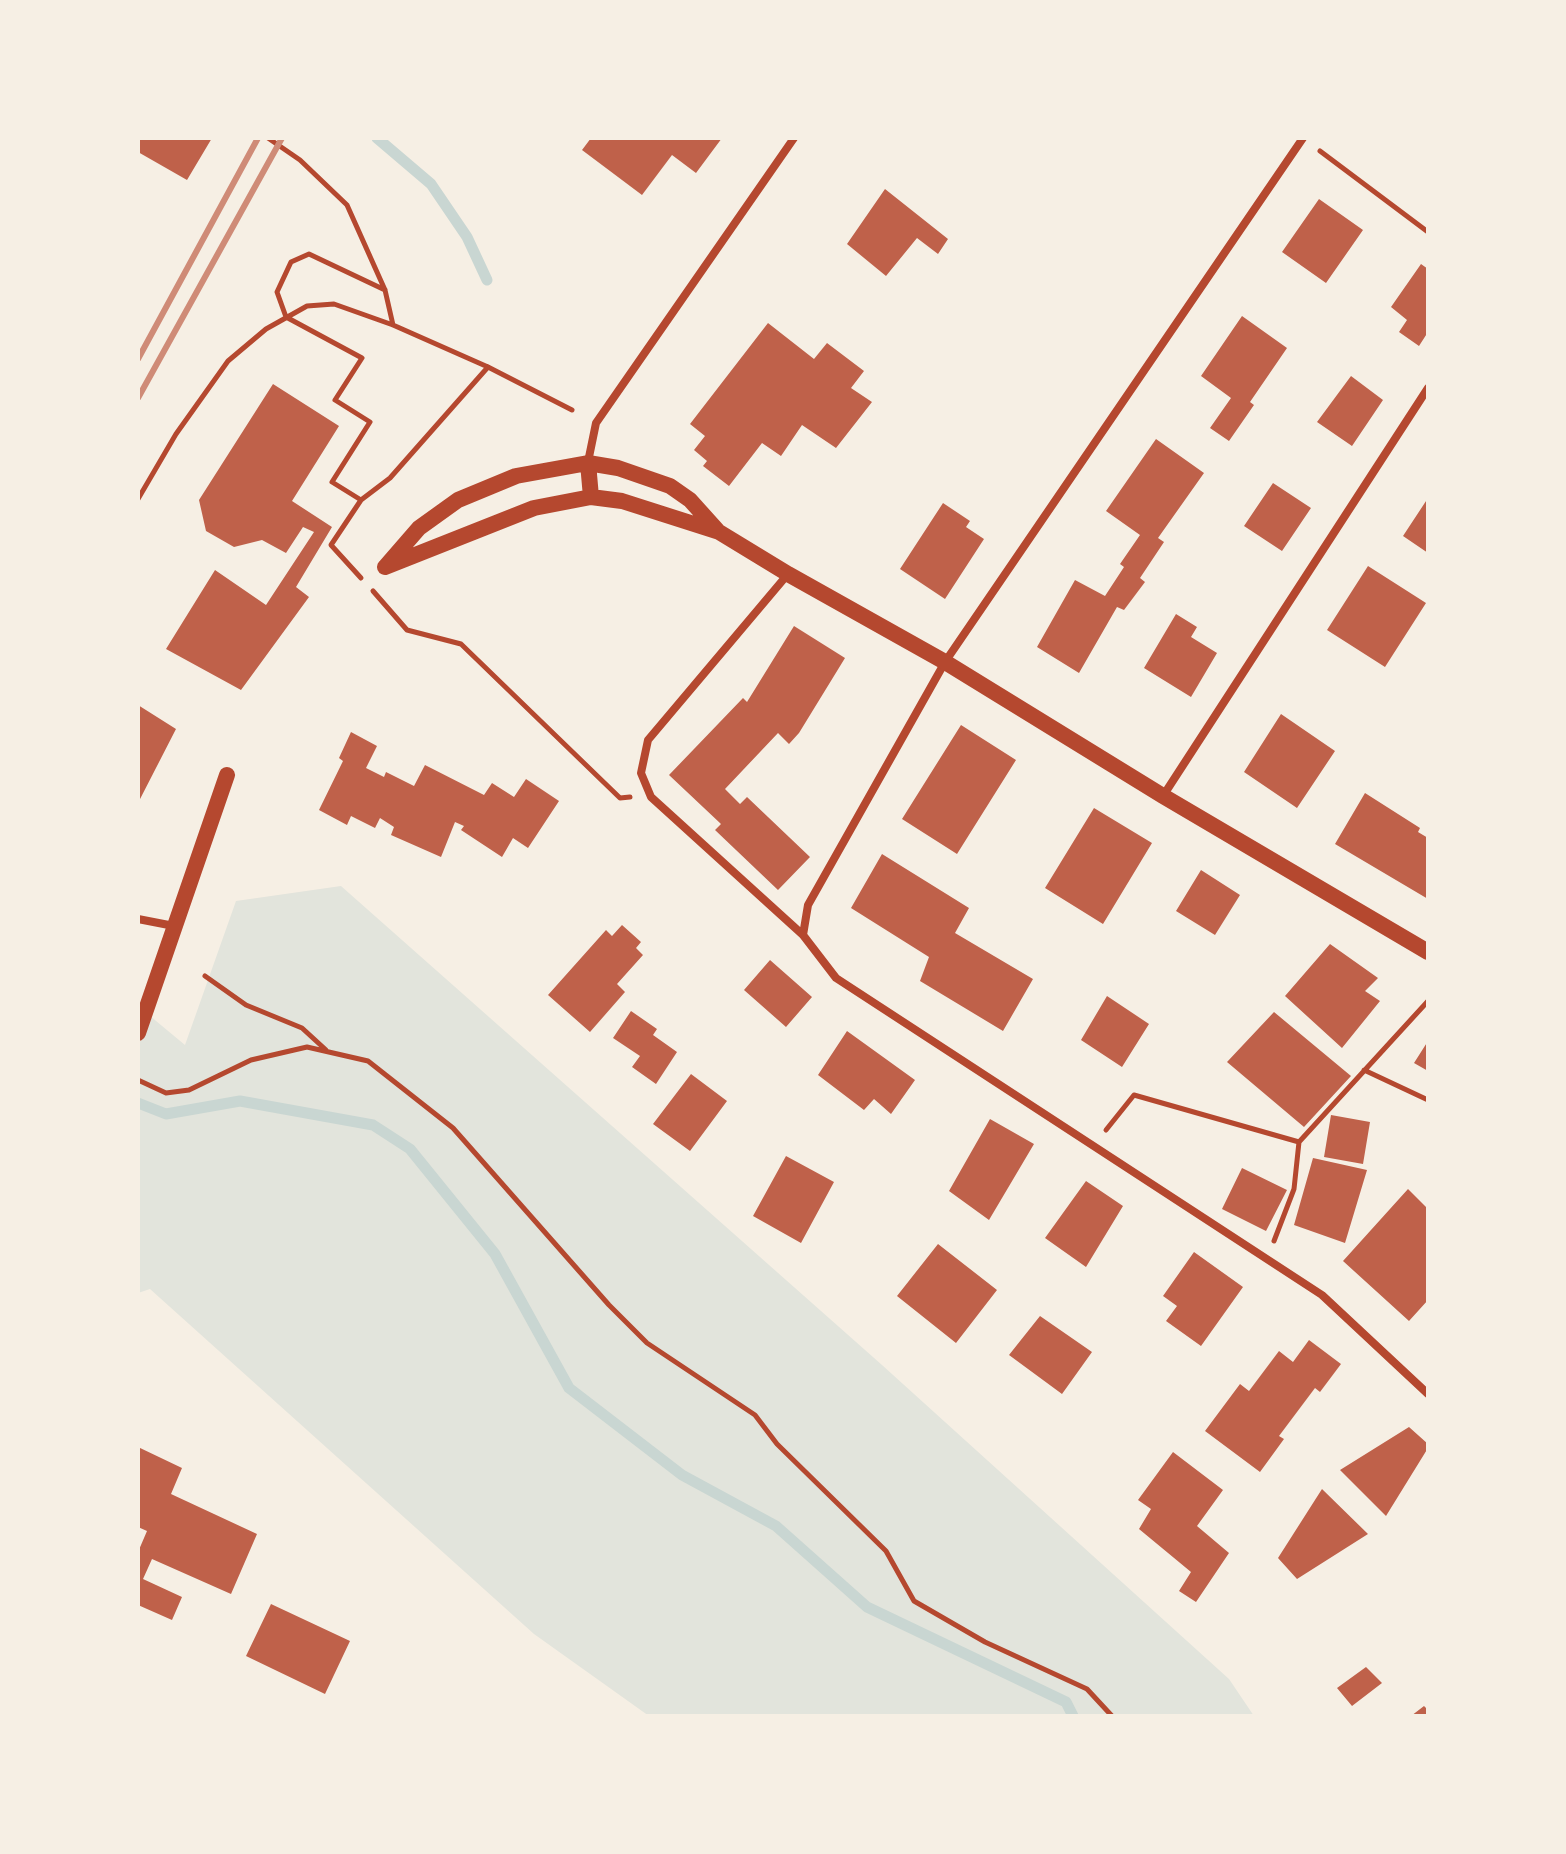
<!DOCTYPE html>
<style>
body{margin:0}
#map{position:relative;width:1566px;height:1854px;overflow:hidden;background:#f6efe4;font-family:"DejaVu Sans",sans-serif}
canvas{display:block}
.frame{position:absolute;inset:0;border:140px solid #f6efe4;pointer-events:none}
</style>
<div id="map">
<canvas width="1566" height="1854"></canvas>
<div class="frame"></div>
</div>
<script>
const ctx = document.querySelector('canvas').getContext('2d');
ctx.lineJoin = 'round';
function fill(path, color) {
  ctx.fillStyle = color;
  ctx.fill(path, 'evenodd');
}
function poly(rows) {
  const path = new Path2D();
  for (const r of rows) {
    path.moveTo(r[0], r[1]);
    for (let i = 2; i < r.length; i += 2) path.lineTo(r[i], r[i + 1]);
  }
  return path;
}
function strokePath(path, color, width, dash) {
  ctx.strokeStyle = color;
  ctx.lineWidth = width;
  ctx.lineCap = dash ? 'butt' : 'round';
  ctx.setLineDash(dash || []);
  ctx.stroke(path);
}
const green = poly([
 [341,886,882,1365,1229,1679,1254,1716,649,1716,534,1634,150,1289,138,1293,138,1006,185,1045,236,901]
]);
const stream = poly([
 [377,138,431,184,467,237,487,280],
 [138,1103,166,1114,240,1101,373,1125,410,1149,495,1254,569,1388,682,1475,776,1526,867,1607,1066,1702,1073,1716]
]);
const building = poly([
 [138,138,212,138,187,180,138,152],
 [591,138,722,138,696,173,672,155,642,195,582,150],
 [885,189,948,239,938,254,917,238,886,276,847,244],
 [1319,199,1363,230,1326,283,1282,252],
 [1421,264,1428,269,1428,332,1419,346,1399,332,1407,320,1391,307],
 [1242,316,1287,348,1250,402,1254,405,1229,441,1210,428,1231,398,1201,376],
 [768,323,814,359,827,343,864,371,851,388,872,402,836,448,802,425,781,456,762,443,729,486,703,466,707,461,694,450,705,436,690,424],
 [1351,376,1383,400,1352,446,1317,422],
 [273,384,339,426,292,501,332,527,296,587,309,597,241,690,166,649,215,570,266,605,314,532,303,527,286,553,262,540,234,547,206,531,199,500],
 [1156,439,1204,473,1158,538,1164,542,1140,578,1145,582,1124,610,1117,607,1079,673,1037,647,1075,580,1105,596,1124,567,1120,564,1140,535,1106,511],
 [1273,483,1311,508,1282,551,1244,526],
 [1428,498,1428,553,1403,536],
 [943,503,970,521,966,527,984,539,945,599,900,569],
 [1368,566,1426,603,1385,667,1327,630],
 [1176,614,1197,627,1191,637,1217,653,1191,697,1144,668],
 [794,626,845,658,799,733,789,744,778,733,725,789,740,804,747,797,810,857,778,890,715,830,721,824,669,775,743,698,747,702],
 [138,705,176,729,138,803],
 [1281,714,1335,751,1297,808,1244,772],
 [961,725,1016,760,957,854,902,819],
 [351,732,377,746,366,768,384,777,386,772,414,786,425,765,484,795,492,783,514,797,526,779,559,801,528,848,513,838,502,857,461,830,464,826,455,822,441,857,391,835,394,827,380,818,375,828,351,816,347,825,319,810,343,761,339,758],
 [1365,793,1420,828,1418,832,1428,838,1428,899,1335,844],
 [1094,808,1152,843,1103,924,1045,888],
 [882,854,969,908,955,933,1033,979,1003,1031,920,981,929,957,851,908],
 [1201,870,1240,895,1215,935,1176,911],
 [622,925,641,942,636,948,643,955,617,984,625,992,590,1032,548,995,606,930,612,936],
 [1330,944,1378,978,1365,991,1380,1001,1342,1048,1285,996],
 [770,960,812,997,786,1027,744,990],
 [1107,996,1149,1024,1122,1067,1081,1040],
 [631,1011,657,1029,653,1035,677,1052,656,1084,632,1067,640,1056,613,1038],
 [1274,1012,1351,1076,1304,1127,1227,1062],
 [847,1031,915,1080,891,1114,874,1099,864,1110,818,1075],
 [1428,1041,1428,1071,1414,1063],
 [691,1074,727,1101,690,1151,653,1124],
 [1331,1115,1370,1122,1363,1164,1324,1157],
 [990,1119,1034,1144,989,1220,949,1191],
 [786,1156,834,1182,801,1243,753,1216],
 [1313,1158,1367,1170,1345,1243,1294,1225],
 [1242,1168,1287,1190,1266,1231,1222,1209],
 [1086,1181,1123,1206,1086,1267,1045,1238],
 [1408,1189,1428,1209,1428,1300,1409,1321,1343,1261],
 [938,1244,997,1290,956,1343,897,1296],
 [1194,1252,1243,1287,1201,1346,1166,1321,1177,1306,1163,1296],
 [1040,1316,1092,1352,1062,1394,1009,1355],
 [1309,1340,1341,1364,1320,1392,1315,1388,1279,1436,1284,1439,1260,1472,1205,1431,1240,1384,1249,1391,1279,1351,1293,1362],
 [1409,1427,1428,1444,1428,1448,1386,1516,1340,1470],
 [138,1447,182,1468,171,1494,257,1534,231,1594,152,1559,143,1579,182,1597,172,1620,138,1605,138,1552,147,1531,138,1527],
 [1173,1452,1223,1490,1197,1526,1229,1553,1196,1602,1179,1591,1191,1572,1139,1529,1151,1509,1138,1500],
 [1322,1489,1368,1534,1297,1579,1278,1558],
 [271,1604,350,1641,325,1694,246,1656],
 [1366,1667,1382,1683,1352,1706,1337,1688],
 [1424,1706,1428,1710,1428,1716,1411,1716]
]);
const path = poly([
 [268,138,300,160,347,205,385,290,393,325],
 [1320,151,1428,232],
 [138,499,176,434,228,361,266,329,307,306,334,304,393,325,488,367,572,410],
 [361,500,332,482,370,422,335,400,362,358,286,317,277,292,291,262,309,254,385,290],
 [361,578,331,545,361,500,390,478,488,367],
 [373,591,407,630,461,644,620,798,630,797],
 [205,976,246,1005,302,1028,326,1050],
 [1364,1070,1428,1100],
 [138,1080,166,1093,189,1090,251,1060,307,1047,368,1061,453,1128,609,1305,647,1343,755,1415,777,1444,886,1551,914,1601,985,1642,1087,1689,1112,1716],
 [1106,1130,1134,1095,1299,1142,1428,1001],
 [1274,1241,1294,1189,1299,1142]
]);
const minor = poly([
 [588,462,596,423,794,138],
 [788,574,648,740,641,773,651,797,803,935,836,978,1322,1295,1428,1394],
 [1163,796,1428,388],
 [138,919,174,926],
 [803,935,808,905,945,662,1303,138]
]);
const secondary = poly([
 [588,463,591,497],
 [386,566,419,528,458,500,516,476,588,463,618,468,670,486,690,500,717,530],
 [385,567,534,508,591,497,622,501,719,532,788,574,945,662,1163,796,1428,952],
 [138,1033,227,775]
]);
const rail = poly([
 [138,359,258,138],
 [138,398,282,138]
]);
fill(green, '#e2e4dc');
strokePath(stream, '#c9d6d2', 11);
fill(building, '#bf614a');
strokePath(path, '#b5482f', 5);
strokePath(minor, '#b5482f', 8);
strokePath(secondary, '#b5482f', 16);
strokePath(rail, '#cf8b77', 6);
</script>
